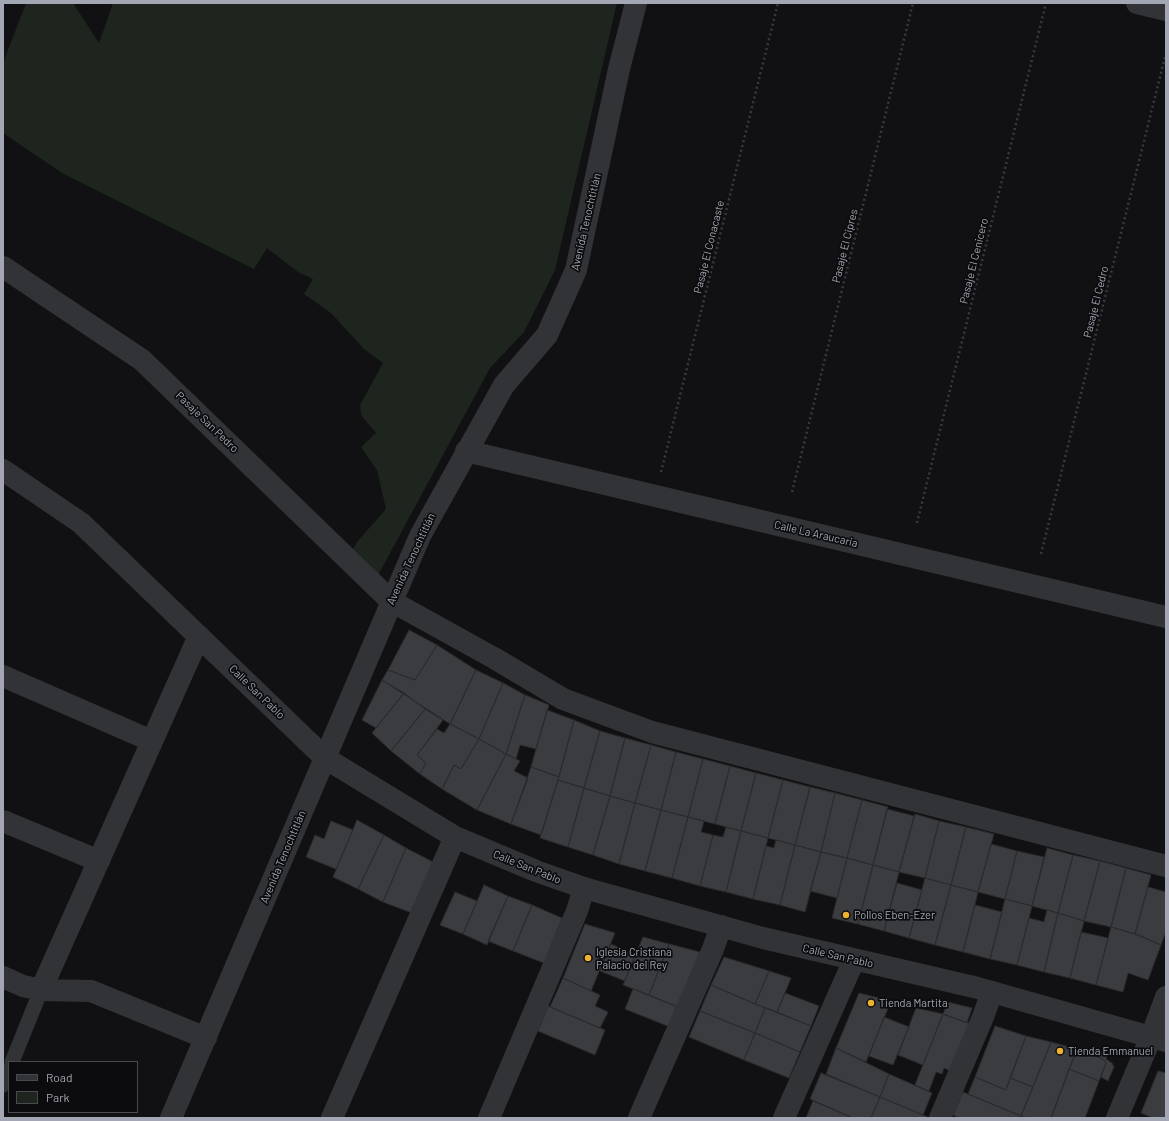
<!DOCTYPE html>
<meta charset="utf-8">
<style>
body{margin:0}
#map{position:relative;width:1169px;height:1121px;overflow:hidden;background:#111113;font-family:Barlow,sans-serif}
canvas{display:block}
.frame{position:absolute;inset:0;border:4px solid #a3a7b3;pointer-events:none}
.legend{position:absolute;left:8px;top:1061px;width:130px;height:52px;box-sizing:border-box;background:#0c0c0e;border:1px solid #484a50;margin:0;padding:5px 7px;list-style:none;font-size:12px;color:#a3a7b3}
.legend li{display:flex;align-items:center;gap:8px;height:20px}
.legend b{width:20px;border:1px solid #484a50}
</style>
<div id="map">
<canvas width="1169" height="1121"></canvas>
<div class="frame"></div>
<ul class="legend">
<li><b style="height:5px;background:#323337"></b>Road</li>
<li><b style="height:11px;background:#1d251e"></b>Park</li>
</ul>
</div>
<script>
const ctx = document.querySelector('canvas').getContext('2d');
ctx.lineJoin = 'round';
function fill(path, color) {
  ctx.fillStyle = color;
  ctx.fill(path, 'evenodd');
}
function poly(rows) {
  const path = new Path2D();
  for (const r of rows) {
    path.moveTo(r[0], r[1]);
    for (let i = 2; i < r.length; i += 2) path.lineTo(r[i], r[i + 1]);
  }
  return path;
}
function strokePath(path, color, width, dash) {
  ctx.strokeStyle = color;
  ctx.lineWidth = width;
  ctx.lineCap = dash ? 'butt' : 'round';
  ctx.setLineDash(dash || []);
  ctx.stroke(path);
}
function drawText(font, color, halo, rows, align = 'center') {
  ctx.font = font + ' Barlow,sans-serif';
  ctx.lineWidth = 3.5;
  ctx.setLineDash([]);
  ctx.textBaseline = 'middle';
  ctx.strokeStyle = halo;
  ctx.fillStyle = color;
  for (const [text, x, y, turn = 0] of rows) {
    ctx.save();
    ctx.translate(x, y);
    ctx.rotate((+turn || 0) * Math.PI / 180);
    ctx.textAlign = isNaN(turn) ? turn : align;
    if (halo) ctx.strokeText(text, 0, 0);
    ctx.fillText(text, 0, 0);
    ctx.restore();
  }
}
const green = poly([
 [26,3,73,3,99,43,113,3,617,3,555,270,524,332,490,368,376,579,350,555,357,542,386,509,377,470,361,447,376,433,361,415,360,405,383,363,364,349,331,313,304,294,313,279,298,272,267,248,254,269,62,173,3,133,3,63]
]);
const building = poly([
 [409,630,437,645,415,680,388,670,409,630],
 [437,645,476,670,450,724,382,680,388,670,415,680,437,645],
 [476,670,503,683,479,739,450,724,476,670],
 [382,680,404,693,376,728,362,720,382,680],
 [503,683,525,695,506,754,479,739,503,683],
 [404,693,425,709,391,751,372,733,404,693],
 [525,695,549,705,536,749,520,745,516,759,506,754,525,695],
 [425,709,443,720,417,755,426,763,420,774,391,751,425,709],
 [547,710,574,720,559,777,531,767,547,710],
 [574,720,600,731,584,788,558,780,574,720],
 [450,724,479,739,461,769,454,765,442,789,420,774,426,763,417,755,437,729,444,733,450,724],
 [600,731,625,738,610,796,584,788,600,731],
 [625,738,651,745,635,803,610,796,625,738],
 [479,739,506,754,477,810,442,789,454,765,461,769,479,739],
 [651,745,676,752,661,810,635,803,651,745],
 [676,752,703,759,688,817,661,810,676,752],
 [506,754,520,761,514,771,528,778,511,824,477,810,506,754],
 [703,759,730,766,715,824,688,817,703,759],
 [730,766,756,773,741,831,715,824,730,766],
 [531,767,559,777,541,835,511,824,531,767],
 [756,773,783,780,768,838,741,831,756,773],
 [558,780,584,788,568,847,540,838,558,780],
 [783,780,810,787,795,845,768,838,783,780],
 [810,787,835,793,821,852,795,845,810,787],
 [584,788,610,796,593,855,568,847,584,788],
 [835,793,862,800,847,858,821,852,835,793],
 [610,796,635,803,619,864,593,855,610,796],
 [862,800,888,807,873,865,847,858,862,800],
 [635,803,661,810,645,871,619,864,635,803],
 [887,809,914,816,899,872,873,865,887,809],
 [661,810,688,817,672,878,645,871,661,810],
 [915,814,939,821,925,878,899,872,915,814],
 [688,817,704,821,701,832,713,835,700,886,672,878,688,817],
 [357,820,384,835,358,889,333,877,357,820],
 [331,821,353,830,336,869,306,857,315,835,324,839,331,821],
 [939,821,966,827,951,885,925,878,939,821],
 [726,827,741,831,726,892,700,886,713,835,723,837,726,827],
 [966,827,994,834,978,892,951,885,966,827],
 [741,831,768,838,753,899,726,892,741,831],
 [384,835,406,848,383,902,358,889,384,835],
 [776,840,795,845,780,905,753,899,766,846,774,848,776,840],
 [991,844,1017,851,1005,899,978,892,991,844],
 [795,845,821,852,805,912,780,905,795,845],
 [406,848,433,862,412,913,383,902,406,848],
 [1047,848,1073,855,1058,913,1032,906,1047,848],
 [1017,851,1044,857,1032,906,1005,899,1017,851],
 [821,852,847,858,837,898,810,891,821,852],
 [1073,855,1100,861,1084,921,1058,913,1073,855],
 [847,858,873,865,858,924,832,918,847,858],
 [1100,861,1126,868,1111,927,1084,921,1100,861],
 [873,865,899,872,884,931,858,924,873,865],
 [1126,868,1151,875,1135,934,1111,927,1126,868],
 [925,878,951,885,935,945,909,938,925,878],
 [897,883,922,890,909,938,884,931,897,883],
 [484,885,508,896,487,945,463,934,484,885],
 [951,885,978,892,963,952,935,945,951,885],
 [1148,887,1166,892,1166,931,1161,945,1135,934,1148,887],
 [455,892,477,901,463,934,440,925,455,892],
 [508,896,532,905,513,951,488,941,508,896],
 [1005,899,1032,906,1017,965,990,959,1005,899],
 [532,905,562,918,544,963,513,951,532,905],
 [975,905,1002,912,990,959,963,952,975,905],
 [1047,910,1058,913,1044,972,1017,965,1029,918,1044,922,1047,910],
 [1058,913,1084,921,1070,978,1044,972,1058,913],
 [585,924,615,933,591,991,563,978,585,924],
 [1111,927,1141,936,1161,945,1148,980,1128,973,1123,992,1096,985,1111,927],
 [1081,932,1108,938,1096,985,1070,978,1081,932],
 [643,937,669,944,649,995,623,985,643,937],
 [611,944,635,955,625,981,600,971,611,944],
 [669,944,700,952,678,1007,649,995,669,944],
 [724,957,769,971,755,1004,711,985,724,957],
 [769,971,791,978,777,1012,755,1004,769,971],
 [563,978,600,995,595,1006,608,1012,600,1028,550,1007,563,978],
 [711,985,765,1008,755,1033,700,1011,711,985],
 [633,989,678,1007,670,1027,625,1009,633,989],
 [785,993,819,1006,811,1026,777,1012,785,993],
 [859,993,891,1001,866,1062,836,1048,859,993],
 [948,1002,972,1008,967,1023,943,1014,948,1002],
 [548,1006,605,1030,595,1055,538,1031,548,1006],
 [765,1008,811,1026,800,1052,755,1033,765,1008],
 [916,1008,943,1014,923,1065,898,1055,916,1008],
 [700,1011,755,1033,744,1060,689,1037,700,1011],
 [943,1014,971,1024,953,1072,944,1068,942,1074,936,1072,929,1091,915,1085,943,1014],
 [884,1017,909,1027,893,1065,869,1056,884,1017],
 [995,1026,1026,1036,1006,1090,975,1077,995,1026],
 [755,1033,800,1052,789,1078,744,1060,755,1033],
 [1026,1036,1051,1042,1033,1087,1010,1078,1026,1036],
 [1051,1042,1077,1049,1051,1118,1026,1118,1021,1116,1051,1042],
 [836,1048,889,1074,880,1097,826,1074,836,1048],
 [1083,1048,1092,1052,1094,1048,1107,1055,1106,1059,1112,1063,1114,1067,1108,1081,1101,1077,1106,1063,1103,1059,1082,1050,1083,1048],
 [1077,1049,1103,1059,1106,1063,1099,1081,1069,1069,1077,1049],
 [1069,1069,1099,1081,1085,1118,1051,1118,1069,1069],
 [1158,1071,1166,1073,1166,1118,1153,1118,1141,1113,1158,1071],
 [821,1073,880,1097,871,1118,853,1118,810,1099,821,1073],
 [889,1074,932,1093,923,1115,880,1097,889,1074],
 [975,1077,1006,1090,1010,1078,1033,1087,1021,1116,968,1094,975,1077],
 [963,1092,1021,1116,1020,1118,959,1118,953,1115,963,1092],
 [880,1097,923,1115,929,1118,871,1118,880,1097],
 [813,1101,853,1118,806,1118,813,1101]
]);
const path = poly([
 [661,472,778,3],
 [792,492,913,3],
 [917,523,1046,3],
 [1041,554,1166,53],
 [1166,586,1166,585]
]);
const service = poly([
 [12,1062,41,990],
 [3,1085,9,1070]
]);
const pedestrian = poly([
 [332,1118,455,837]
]);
const minor = poly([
 [3,267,142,360,391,601,494,658,563,699,652,732,1166,866],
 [466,451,1166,617],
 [3,676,152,741],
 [3,821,99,861],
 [3,977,23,986,41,990,91,991,206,1038],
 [41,990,199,636],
 [1166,997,1151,1037,1166,1041],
 [171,1118,325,758],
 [489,1118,577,911,584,888],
 [639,1118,713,949,721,926],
 [784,1118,854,960],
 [940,1118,983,1017,992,992]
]);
const tertiary = poly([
 [1137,3,1166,10],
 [3,470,81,523,325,758,455,837,536,871,584,888,763,938,978,988,1151,1037,1117,1118],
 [325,758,420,536,504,385,547,335,576,270,619,69,636,3]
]);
const markers = [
 [846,915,4,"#efb22d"],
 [588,958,4,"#efb22d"],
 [871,1003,4,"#efb22d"],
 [1060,1051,4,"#efb22d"]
];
const streetNames = [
 ["Avenida Tenochtitlán",586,222,-77],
 ["Pasaje El Cipres",845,246,-76],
 ["Pasaje El Conacaste",709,247,-76],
 ["Pasaje El Cenicero",974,261,-76],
 ["Pasaje El Cedro",1096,302,-76],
 ["Pasaje San Pedro",207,422,44],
 ["Calle La Araucaria",816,534,13],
 ["Avenida Tenochtitlán",411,559,-65],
 ["Calle San Pablo",257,692,44],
 ["Avenida Tenochtitlán",283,857,-67],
 ["Calle San Pablo",527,867,22],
 ["Calle San Pablo",838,956,13]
];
const poiNames = [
 ["Pollos Eben-Ezer",854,915],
 ["Iglesia Cristiana",596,952],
 ["Palacio del Rey",596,965],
 ["Tienda Martita",879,1003],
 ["Tienda Emmanuel",1068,1051]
];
fill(green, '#1d251e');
fill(building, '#3b3c40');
strokePath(building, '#2b2b2f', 1);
strokePath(path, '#383a3e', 2.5, [2, 3]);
strokePath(service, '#323337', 15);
strokePath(pedestrian, '#323337', 22);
strokePath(minor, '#323337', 22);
strokePath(tertiary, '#323337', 22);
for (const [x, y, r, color] of markers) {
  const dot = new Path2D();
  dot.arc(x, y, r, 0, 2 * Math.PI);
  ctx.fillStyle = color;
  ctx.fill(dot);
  strokePath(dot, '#0c0c0e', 1.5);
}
drawText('11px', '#a3a7b3', '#0c0c0e', streetNames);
drawText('11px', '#a3a7b3', '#0c0c0e', poiNames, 'left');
</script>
